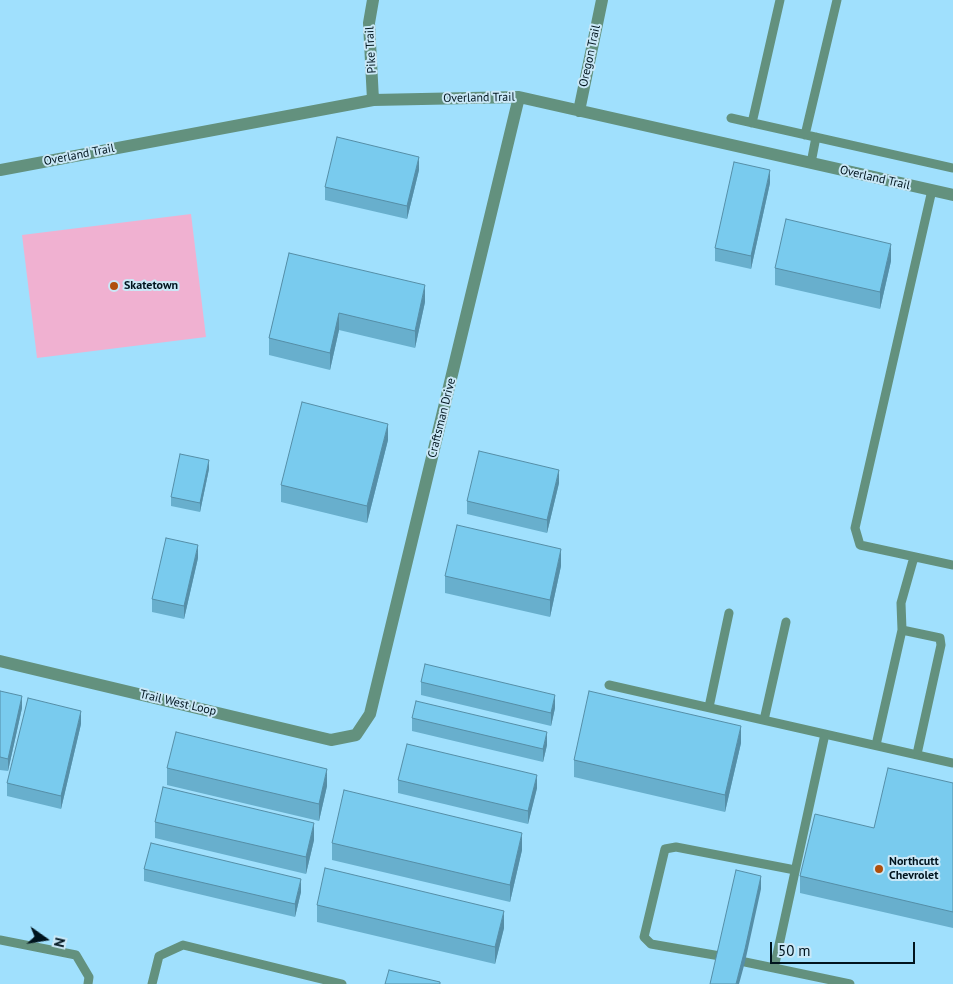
<!DOCTYPE html>
<style>
body{margin:0}
#map{position:relative;width:953px;height:984px;overflow:hidden;background:#a0e0fd;font-family:"PT Sans",sans-serif}
canvas{display:block}
.north{position:absolute;left:20px;top:914px;width:50px;height:50px;-webkit-text-stroke:4px #cae8f7;paint-order:stroke;rotate:103deg;font-size:14px;font-weight:700;line-height:20px;text-align:center;color:#00141e}
.north::after{content:'';display:block;margin:auto;width:18px;height:22px;background:#00141e;clip-path:polygon(50% 0,100% 100%,50% 72%,0 100%)}
.scale{position:absolute;left:770px;top:942px;width:145px;height:22px;box-sizing:border-box;border:2px solid #00141e;border-top:0;padding-left:6px;font-size:15px;line-height:18px;white-space:nowrap;color:#00141e;-webkit-text-stroke:4px #cae8f7;paint-order:stroke}
</style>
<div id="map">
<canvas width="953" height="984"></canvas>
<div class="north">N</div>
<div class="scale">50 m</div>
</div>
<script>
const ctx = document.querySelector('canvas').getContext('2d');
ctx.lineJoin = 'round';
function fill(path, color) {
  ctx.fillStyle = color;
  ctx.fill(path, 'evenodd');
}
function poly(rows) {
  const path = new Path2D();
  for (const r of rows) {
    path.moveTo(r[0], r[1]);
    for (let i = 2; i < r.length; i += 2) path.lineTo(r[i], r[i + 1]);
  }
  return path;
}
function strokePath(path, color, width, dash) {
  ctx.strokeStyle = color;
  ctx.lineWidth = width;
  ctx.lineCap = dash ? 'butt' : 'round';
  ctx.setLineDash(dash || []);
  ctx.stroke(path);
}
function drawText(font, color, halo, rows, align = 'center') {
  ctx.font = font + ' "PT Sans",sans-serif';
  ctx.lineWidth = 4;
  ctx.setLineDash([]);
  ctx.textBaseline = 'middle';
  ctx.strokeStyle = halo;
  ctx.fillStyle = color;
  for (const [text, x, y, turn = 0] of rows) {
    ctx.save();
    ctx.translate(x, y);
    ctx.rotate((+turn || 0) * Math.PI / 180);
    ctx.textAlign = isNaN(turn) ? turn : align;
    if (halo) ctx.strokeText(text, 0, 0);
    ctx.fillText(text, 0, 0);
    ctx.restore();
  }
}
const green = poly([
 [191,214,206,337,37,358,22,235]
]);
const service = poly([
 [731,118,953,168],
 [752,123,780,0],
 [805,135,837,0],
 [811,163,816,137],
 [932,190,855,528,860,545,953,565],
 [902,630,940,638,941,645,917,754],
 [609,685,953,763],
 [709,707,729,613],
 [764,720,786,622],
 [876,745,902,630,901,603,914,557],
 [0,940,76,955,89,977,88,984],
 [720,956,651,944,644,937,665,849,676,847,795,870],
 [745,962,774,968,825,734],
 [774,968,850,984],
 [152,984,159,956,183,945,342,984]
]);
const minor = poly([
 [373,0,369,23,373,100],
 [579,111,602,0],
 [0,170,373,100,519,97,953,195],
 [0,661,331,740,356,735,370,714,519,97]
]);
const wall = poly([
 [419,170,407,219,325,200,325,187],
 [770,183,751,269,715,261,715,248],
 [289,253,425,302,415,348,339,330,330,370,269,355,269,338],
 [891,261,880,309,775,285,775,268],
 [388,440,367,523,281,502,281,485],
 [209,469,200,512,171,506,171,497],
 [559,483,547,533,467,514,467,501],
 [198,558,184,619,152,612,152,599],
 [561,566,550,617,445,593,445,576],
 [421,682,555,708,551,726,421,695],
 [0,691,22,708,8,771,0,770],
 [412,718,547,745,543,762,412,731],
 [81,724,61,809,7,796,7,783],
 [741,743,725,812,574,777,574,760],
 [167,768,327,786,319,821,167,785],
 [398,780,537,788,528,824,398,793],
 [953,783,953,928,800,893,800,876],
 [155,822,314,840,306,874,155,838],
 [332,843,522,850,510,902,332,860],
 [144,869,301,892,295,917,144,881],
 [317,905,504,928,495,964,317,922]
]);
const shadedWall = poly([
 [419,157,419,170,407,219,407,206],
 [770,170,770,183,751,269,751,256],
 [891,244,891,261,880,309,880,292],
 [425,285,425,302,415,348,415,331],
 [339,313,339,330,330,370,330,353],
 [388,424,388,440,367,523,367,506],
 [209,460,209,469,200,512,200,503],
 [559,470,559,483,547,533,547,520],
 [198,545,198,558,184,619,184,606],
 [561,549,561,566,550,617,550,600],
 [555,695,555,708,551,726,551,713],
 [22,696,22,708,8,771,8,759],
 [81,711,81,724,61,809,61,796],
 [741,726,741,743,725,812,725,795],
 [547,732,547,745,543,762,543,749],
 [327,769,327,786,319,821,319,804],
 [537,775,537,788,528,824,528,811],
 [314,823,314,840,306,874,306,857],
 [522,833,522,850,510,902,510,885],
 [761,876,761,889,745,962,739,984,736,984],
 [301,879,301,892,295,917,295,904],
 [504,911,504,928,495,964,495,947]
]);
const building = poly([
 [337,137,419,157,407,206,325,187,337,137],
 [734,162,770,170,751,256,715,248,734,162],
 [786,219,891,244,880,292,775,268,786,219],
 [289,253,425,285,415,331,339,313,330,353,269,338,289,253],
 [302,402,388,424,367,506,281,485,302,402],
 [479,451,559,470,547,520,467,501,479,451],
 [180,454,209,460,200,503,171,497,180,454],
 [457,525,561,549,550,600,445,576,457,525],
 [166,538,198,545,184,606,152,599,166,538],
 [425,664,555,695,551,713,421,682,425,664],
 [0,691,22,696,8,759,0,757,0,691],
 [589,691,741,726,725,795,574,760,589,691],
 [28,698,81,711,61,796,7,783,28,698],
 [416,701,547,732,543,749,412,718,416,701],
 [176,732,327,769,319,804,167,768,176,732],
 [407,744,537,775,528,811,398,780,407,744],
 [888,768,953,783,953,912,800,876,815,814,874,828,888,768],
 [163,787,314,823,306,857,155,822,163,787],
 [344,790,522,833,510,885,332,843,344,790],
 [151,843,301,879,295,904,144,869,151,843],
 [325,868,504,911,495,947,317,905,325,868],
 [736,870,761,876,745,949,736,984,710,984,736,870],
 [389,970,440,982,440,984,385,984,389,970]
]);
const markers = [
 [114,286,5,"#b04f0c"],
 [879,869,5,"#b04f0c"]
];
const streetNames = [
 ["Pike Trail",371,50,-93],
 ["Oregon Trail",590,56,-78],
 ["Overland Trail",479,98,-1],
 ["Overland Trail",79,155,-11],
 ["Overland Trail",875,178,13],
 ["Craftsman Drive",442,418,-76],
 ["Trail West Loop",178,703,13]
];
const poiNames = [
 ["Skatetown",124,286],
 ["Northcutt",889,862],
 ["Chevrolet",889,876]
];
fill(green, '#f0b1d1');
strokePath(service, '#63917e', 9);
strokePath(minor, '#63917e', 12);
fill(wall, '#68afcd');
fill(shadedWall, '#558ea7');
fill(building, '#79cbee');
strokePath(building, '#558ea7', 1);
for (const [x, y, r, color] of markers) {
  const dot = new Path2D();
  dot.arc(x, y, r, 0, 2 * Math.PI);
  ctx.fillStyle = color;
  ctx.fill(dot);
  strokePath(dot, '#cae8f7', 2);
}
drawText('12px', '#00141e', '#cae8f7', streetNames);
drawText('bold 12px', '#00141e', '#cae8f7', poiNames, 'left');
</script>
